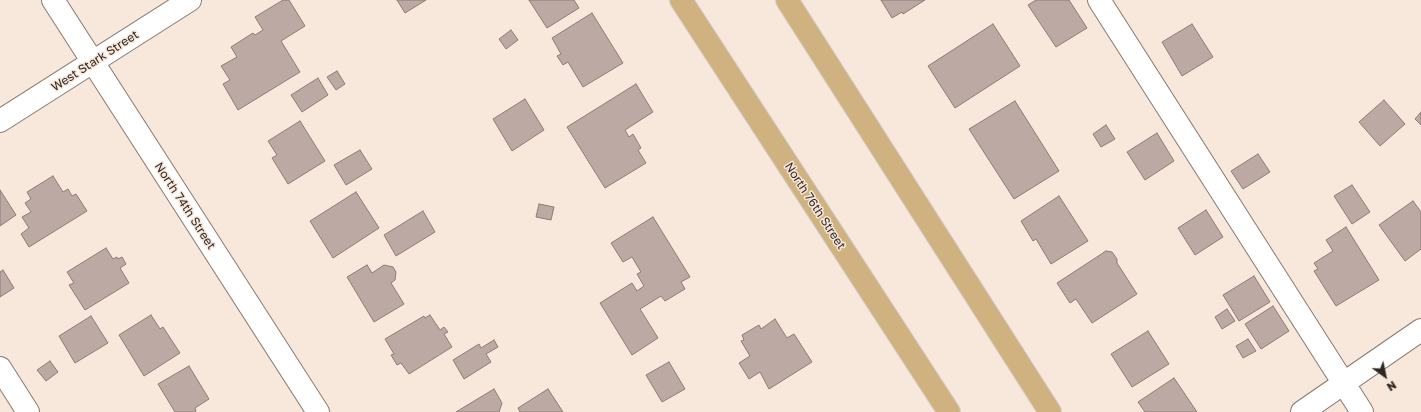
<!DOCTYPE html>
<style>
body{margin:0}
#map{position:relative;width:1421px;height:412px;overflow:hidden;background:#f8e7db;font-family:"Golos Text",sans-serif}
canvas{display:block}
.north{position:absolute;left:1365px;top:356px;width:40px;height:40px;-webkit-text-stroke:3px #f8e7db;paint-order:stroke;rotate:147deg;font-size:11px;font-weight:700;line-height:16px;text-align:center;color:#2e2823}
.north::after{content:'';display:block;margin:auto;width:14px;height:18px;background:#2e2823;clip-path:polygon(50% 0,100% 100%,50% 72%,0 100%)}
</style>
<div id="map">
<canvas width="1421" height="412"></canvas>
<div class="north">N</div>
</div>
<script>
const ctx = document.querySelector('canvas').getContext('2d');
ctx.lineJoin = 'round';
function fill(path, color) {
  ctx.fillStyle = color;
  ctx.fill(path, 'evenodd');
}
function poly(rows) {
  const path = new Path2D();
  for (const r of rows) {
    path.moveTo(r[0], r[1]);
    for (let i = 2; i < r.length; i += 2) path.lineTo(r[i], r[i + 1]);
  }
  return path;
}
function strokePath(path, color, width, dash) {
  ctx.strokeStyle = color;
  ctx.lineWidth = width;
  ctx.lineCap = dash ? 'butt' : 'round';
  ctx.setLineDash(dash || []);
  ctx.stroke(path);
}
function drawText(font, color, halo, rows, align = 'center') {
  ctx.font = font + ' "Golos Text",sans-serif';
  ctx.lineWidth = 3;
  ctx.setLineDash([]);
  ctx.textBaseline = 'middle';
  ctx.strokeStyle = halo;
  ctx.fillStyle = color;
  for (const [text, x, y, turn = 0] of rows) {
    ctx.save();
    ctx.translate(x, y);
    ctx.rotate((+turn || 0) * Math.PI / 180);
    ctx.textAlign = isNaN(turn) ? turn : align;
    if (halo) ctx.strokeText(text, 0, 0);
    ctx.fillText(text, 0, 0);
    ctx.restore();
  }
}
const building = poly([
 [283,0,289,0,305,26,281,41,300,72,238,110,223,84,230,80,221,66,237,57,231,47,253,33,255,35,263,30,255,17,283,0],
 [397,0,426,0,405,13,397,0],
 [529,0,574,0,579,8,547,28,529,0],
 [881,0,925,0,903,14,902,12,892,18,881,0],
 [1036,0,1069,0,1087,28,1056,47,1028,5,1036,0],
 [592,13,623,63,583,87,568,62,563,65,557,56,561,54,552,38,592,13],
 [993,24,1020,66,955,108,928,66,993,24],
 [1192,24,1213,57,1182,76,1162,42,1192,24],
 [511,30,518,40,506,49,499,39,511,30],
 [337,71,345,84,336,90,327,77,337,71],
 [318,78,328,95,302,112,291,95,318,78],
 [636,84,653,112,625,130,629,137,633,134,641,148,638,150,646,163,605,188,567,127,636,84],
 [525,99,544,130,512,151,493,119,525,99],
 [1384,100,1405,124,1380,146,1359,122,1384,100],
 [1015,101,1059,171,1014,199,969,129,1015,101],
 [1421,112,1421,125,1415,119,1421,112],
 [300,121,325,161,288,184,272,158,277,155,268,141,300,121],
 [1106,125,1115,139,1101,147,1093,134,1106,125],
 [1157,133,1174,161,1145,180,1127,152,1157,133],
 [360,150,372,169,346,185,334,165,360,150],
 [1258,154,1270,172,1243,189,1231,171,1258,154],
 [53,176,63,192,68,189,72,196,76,194,87,211,29,247,21,234,29,228,22,217,31,212,25,203,31,199,27,192,53,176],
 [1352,185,1370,212,1352,224,1334,196,1352,185],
 [0,190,16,215,0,226,0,190],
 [356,192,379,228,333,258,310,221,356,192],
 [1059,196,1088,241,1051,264,1036,239,1033,241,1021,221,1059,196],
 [1413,201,1421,212,1421,249,1405,261,1379,225,1413,201],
 [539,204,554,207,551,220,536,217,539,204],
 [1206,210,1223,237,1195,255,1178,228,1206,210],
 [423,211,435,232,396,256,384,235,423,211],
 [653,217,690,277,681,282,685,289,665,301,661,296,640,309,658,338,632,355,600,303,632,283,637,291,644,286,637,274,641,272,632,257,623,262,611,243,653,217],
 [1346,227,1379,280,1336,306,1314,271,1318,269,1314,263,1333,251,1326,240,1346,227],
 [106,248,113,259,117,257,118,259,122,257,126,264,120,268,129,283,85,310,69,285,74,283,67,272,106,248],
 [1106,251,1112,252,1117,259,1117,263,1137,294,1092,323,1076,299,1070,303,1057,283,1106,251],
 [367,265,372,273,384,265,393,267,396,272,395,280,391,283,404,304,374,322,347,277,367,265],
 [3,270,14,288,0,297,0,272,3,270],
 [1254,276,1270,302,1239,321,1223,295,1254,276],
 [1273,306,1289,331,1261,349,1245,324,1273,306],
 [1227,309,1235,321,1222,329,1215,317,1227,309],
 [151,315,160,329,163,327,180,353,144,376,119,335,151,315],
 [430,315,440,330,444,327,448,332,444,334,452,347,409,374,401,363,397,365,391,355,394,354,385,339,424,316,425,318,430,315],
 [91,316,108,343,75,363,59,336,91,316],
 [775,319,787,338,794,334,812,362,769,389,760,372,749,379,739,363,750,356,741,341,744,340,742,335,759,325,761,329,775,319],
 [1148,331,1169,364,1132,387,1111,354,1148,331],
 [1248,339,1256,351,1243,358,1236,346,1248,339],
 [494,340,498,347,486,354,491,362,464,379,453,360,479,344,481,348,494,340],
 [50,361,58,372,46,381,37,370,50,361],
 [669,362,685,389,662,402,646,375,669,362],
 [189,366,209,399,195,408,196,411,194,412,175,412,158,384,189,366],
 [1174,378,1197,412,1145,412,1138,402,1174,378],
 [494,389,502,403,499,412,456,412,494,389],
 [548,389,563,412,520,412,518,408,548,389]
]);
const minor = poly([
 [53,0,318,412],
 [1099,0,1362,412],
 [0,121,190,0],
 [0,368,28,412],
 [1302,412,1421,330]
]);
const major = poly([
 [681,0,949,412],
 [787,0,1050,412]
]);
const streetNames = [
 ["West Stark Street",95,61,-33],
 ["North 74th Street",185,206,57],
 ["North 76th Street",815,206,57]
];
fill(building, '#bca9a3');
strokePath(building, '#8d7b75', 1);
strokePath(minor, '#897a6f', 24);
strokePath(major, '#d1d0cf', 24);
strokePath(minor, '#fff', 22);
strokePath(major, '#d0b280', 22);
drawText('12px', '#2e2823', '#f8e7db', streetNames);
</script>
